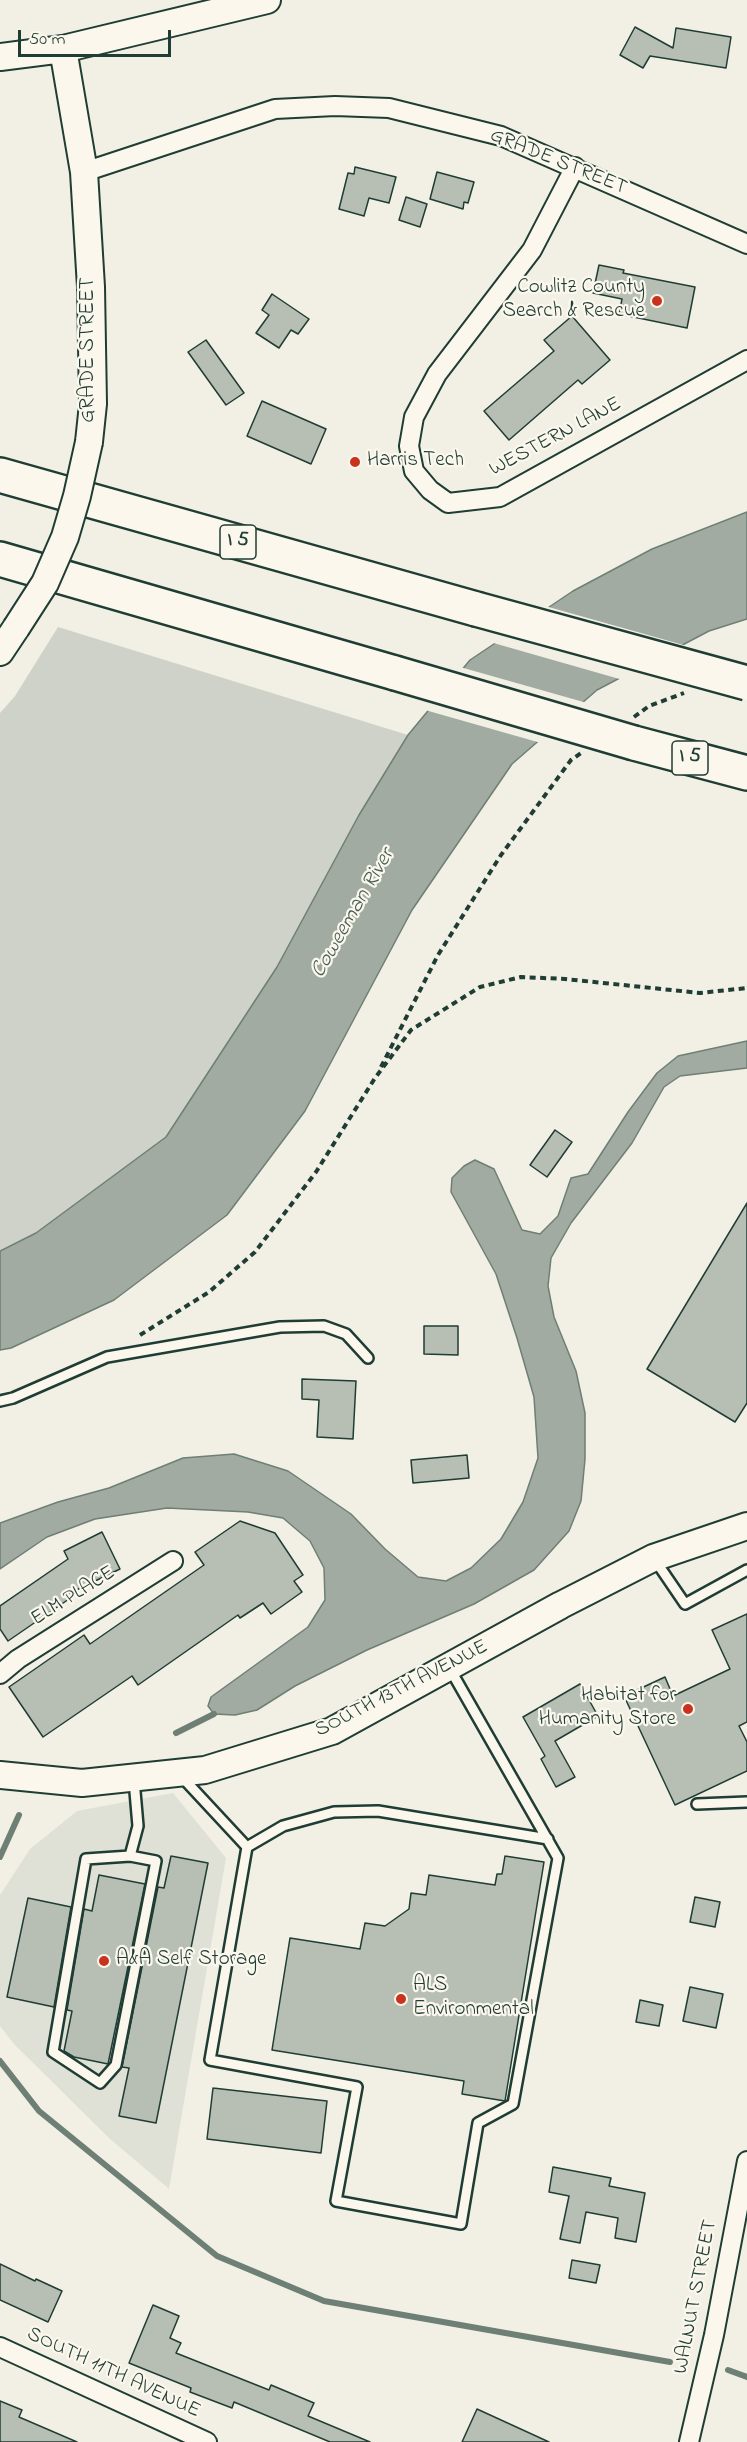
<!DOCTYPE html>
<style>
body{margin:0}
#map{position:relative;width:747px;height:2442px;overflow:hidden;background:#f2f0e5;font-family:"Indie Flower",sans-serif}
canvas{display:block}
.scale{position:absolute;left:18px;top:30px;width:153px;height:27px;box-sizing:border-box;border:3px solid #1f3d34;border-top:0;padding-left:8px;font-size:18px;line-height:21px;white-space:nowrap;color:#1f3d34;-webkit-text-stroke:4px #fbf7ec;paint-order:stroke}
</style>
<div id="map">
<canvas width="747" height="2442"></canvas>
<div class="scale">50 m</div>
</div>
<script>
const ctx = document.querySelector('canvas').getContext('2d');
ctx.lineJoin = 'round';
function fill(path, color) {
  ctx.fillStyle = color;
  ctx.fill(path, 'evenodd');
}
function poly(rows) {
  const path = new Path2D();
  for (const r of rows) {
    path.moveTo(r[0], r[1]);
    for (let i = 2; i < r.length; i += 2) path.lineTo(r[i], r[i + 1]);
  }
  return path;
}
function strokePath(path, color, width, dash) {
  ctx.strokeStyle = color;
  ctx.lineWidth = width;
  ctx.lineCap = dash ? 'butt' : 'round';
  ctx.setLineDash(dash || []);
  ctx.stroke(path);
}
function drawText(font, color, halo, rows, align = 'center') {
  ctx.font = font + ' "Indie Flower",sans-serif';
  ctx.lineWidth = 4.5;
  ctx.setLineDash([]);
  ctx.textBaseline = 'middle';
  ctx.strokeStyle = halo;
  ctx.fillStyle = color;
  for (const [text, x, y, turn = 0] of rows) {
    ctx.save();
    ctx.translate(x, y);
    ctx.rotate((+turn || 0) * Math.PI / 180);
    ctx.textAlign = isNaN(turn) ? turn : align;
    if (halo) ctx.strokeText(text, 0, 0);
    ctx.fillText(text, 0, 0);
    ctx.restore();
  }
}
const built = poly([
 [173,1793,226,1858,169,2189,109,2138,14,2044,0,2026,0,1895,30,1849,77,1811]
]);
const green = poly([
 [58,627,408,735,359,815,277,967,166,1137,36,1233,0,1251,0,713,15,696]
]);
const water = poly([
 [747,512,747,619,709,631,597,690,512,764,412,910,305,1111,227,1215,114,1300,11,1348,0,1350,0,1251,36,1233,166,1137,277,967,359,815,408,735,470,660,573,591,652,549,747,512],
 [747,1041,747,1068,680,1076,664,1087,632,1143,571,1223,551,1258,548,1286,554,1317,576,1371,585,1413,585,1459,581,1501,569,1531,534,1570,474,1604,367,1650,295,1686,257,1710,235,1715,214,1714,208,1706,211,1697,308,1627,325,1600,324,1568,310,1541,283,1518,248,1512,167,1508,95,1519,47,1537,0,1569,0,1523,58,1502,109,1488,183,1458,234,1454,288,1471,351,1514,385,1549,418,1577,446,1581,471,1568,501,1539,523,1502,538,1458,534,1397,517,1338,496,1274,451,1192,452,1178,464,1166,475,1160,494,1169,522,1230,540,1234,558,1216,571,1178,588,1174,628,1112,657,1073,678,1056,747,1041]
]);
const pier = poly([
 [545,606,687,646,623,680,490,642],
 [460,667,587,703,541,743,425,710]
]);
const stream = poly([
 [176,1733,214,1714],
 [0,1857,19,1815],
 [0,2061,39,2111,217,2256,324,2301,670,2362],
 [728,2370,747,2377]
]);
const building = poly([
 [635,27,673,48,676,28,731,37,726,68,650,56,643,68,620,55,635,27],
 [355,167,396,177,389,203,369,198,364,216,339,209,348,173,354,174,355,167],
 [437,172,474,182,468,203,464,202,463,209,430,199,437,172],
 [406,197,427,204,420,227,399,220,406,197],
 [599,265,624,270,623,273,695,287,687,328,619,314,622,299,593,293,599,265],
 [272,294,309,319,298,334,291,330,279,348,256,333,269,315,262,310,272,294],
 [572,316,610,360,582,384,578,380,509,440,484,411,554,351,544,340,572,316],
 [206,340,244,393,226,405,188,352,206,340],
 [262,401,326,429,311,464,247,436,262,401],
 [555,1130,572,1142,547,1177,530,1165,555,1130],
 [747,1203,747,1403,735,1422,647,1369,747,1203],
 [424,1326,458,1326,458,1355,424,1354,424,1326],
 [302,1379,356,1381,353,1439,317,1437,319,1400,302,1399,302,1379],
 [467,1455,469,1478,413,1483,411,1460,467,1455],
 [240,1521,275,1533,303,1575,294,1581,302,1592,271,1614,263,1603,240,1618,238,1615,138,1685,132,1676,43,1737,9,1687,84,1635,90,1644,204,1565,195,1552,240,1521],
 [102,1532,120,1569,66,1595,69,1599,8,1641,0,1629,0,1606,68,1559,64,1551,102,1532],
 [747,1614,747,1722,739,1726,747,1742,747,1771,675,1805,624,1696,665,1677,673,1696,730,1669,712,1630,747,1614],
 [580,1684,598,1716,555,1741,575,1777,556,1787,541,1759,545,1756,523,1717,580,1684],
 [171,1856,208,1863,156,2123,119,2116,129,2068,122,2067,158,1887,164,1888,171,1856],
 [505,1856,544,1862,505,2101,462,2094,464,2081,272,2050,290,1938,360,1949,365,1923,385,1926,409,1909,411,1893,426,1895,429,1875,495,1885,497,1874,502,1874,505,1856],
 [99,1875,145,1884,108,2064,74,2057,64,2051,72,2011,67,2010,84,1909,92,1911,99,1875],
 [695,1897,720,1902,715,1927,690,1922,695,1897],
 [28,1898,71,1907,54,2007,7,1997,28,1898],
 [690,1987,723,1994,716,2028,683,2021,690,1987],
 [640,2000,663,2005,659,2026,636,2022,640,2000],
 [213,2088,327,2101,321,2153,207,2139,213,2088],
 [553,2167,611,2178,609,2186,645,2193,636,2242,615,2238,618,2218,586,2212,580,2243,560,2239,569,2196,549,2192,553,2167],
 [572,2260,600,2265,596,2283,569,2278,572,2260],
 [0,2264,35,2281,36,2279,62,2291,48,2322,0,2300,0,2264],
 [153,2305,179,2316,170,2338,181,2343,176,2353,269,2390,271,2385,314,2403,308,2416,370,2442,330,2442,234,2402,232,2408,190,2392,191,2388,129,2363,153,2305],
 [0,2401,22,2410,19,2417,77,2442,0,2442,0,2401],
 [477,2409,549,2442,462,2442,477,2409]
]);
const path = poly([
 [634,717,649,706,684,693],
 [381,1067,438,955,501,855,571,760,581,753],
 [140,1335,209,1292,255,1252,316,1172,375,1078,411,1030,480,987,521,977,565,979,700,993,747,988]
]);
const lane = poly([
 [0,1401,13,1398,107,1357,280,1327,324,1326,346,1334,368,1358],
 [655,1560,685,1604,747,1570],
 [181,1776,247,1847,210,2060,357,2087,336,2201,461,2224,478,2123,513,2104,558,1858,450,1669],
 [697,1804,747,1802],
 [247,1847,283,1826,334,1812,378,1811,548,1839],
 [130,1856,156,1861,116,2065,100,2083,53,2052,86,1859,130,1856,138,1826,134,1780]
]);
const street = poly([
 [575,167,532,250,437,374,414,417,409,446,414,471,430,490,448,503,500,497,747,360],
 [84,172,275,109,335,106,389,108,501,136,747,244],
 [0,1674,18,1659,173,1561],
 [0,2347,207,2442],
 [689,2442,714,2335,747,2161]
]);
const secondary = poly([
 [63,49,84,172,91,287,93,404,89,442],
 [0,57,63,49,267,0],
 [0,652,16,628],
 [0,1775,82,1783,205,1770,332,1731,561,1605,653,1558,747,1526]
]);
const highway = poly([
 [0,475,476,609],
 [0,559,395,673],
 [634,743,747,773]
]);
const secondaryBridge = poly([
 [16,628,45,583,65,537,77,496,89,442]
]);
const highwayBridge = poly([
 [476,609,747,683],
 [395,673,634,743]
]);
const markers = [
 [657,301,6,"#c8321e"],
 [355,462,6,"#c8321e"],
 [688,1709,6,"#c8321e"],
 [104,1961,6,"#c8321e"],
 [401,1999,6,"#c8321e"]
];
const shields = [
 [238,542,36],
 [690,758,36]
];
const shieldNames = [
 ["I 5",238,542],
 ["I 5",690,758]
];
const streetNames = [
 ["GRADE STREET",558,163,22],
 ["GRADE STREET",90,350,-90],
 ["WESTERN LANE",556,438,-28],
 ["ELM PLACE",74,1597,-32],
 ["SOUTH 13TH AVENUE",402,1690,-27],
 ["WALNUT STREET",697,2297,-79],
 ["SOUTH 11TH AVENUE",113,2374,25]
];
const poiNames = [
 ["Cowlitz County",645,289,"right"],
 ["Search & Rescue",645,313,"right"],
 ["Harris Tech",367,462],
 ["Habitat for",676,1697,"right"],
 ["Humanity Store",676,1721,"right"],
 ["A&A Self Storage",116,1961],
 ["ALS",413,1987],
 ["Environmental",413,2011]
];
const waterNames = [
 ["Coweeman River",354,914,-60]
];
fill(built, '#e0e1d6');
fill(green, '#cfd2c8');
fill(water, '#a2aba1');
strokePath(water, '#6e7f75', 1.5);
fill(pier, '#f2f0e5');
strokePath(stream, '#6e7f75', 6);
fill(building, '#b7beb3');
strokePath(building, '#1f3d34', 1.5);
strokePath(lane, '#1f3d34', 14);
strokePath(street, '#1f3d34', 22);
strokePath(secondary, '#1f3d34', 30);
strokePath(highway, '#1f3d34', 38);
strokePath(path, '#1f3d34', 4, [6, 4.5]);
strokePath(lane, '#fbf7ec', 9);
strokePath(street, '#fbf7ec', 18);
strokePath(secondary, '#fbf7ec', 26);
strokePath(highway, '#fbf7ec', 33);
strokePath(secondaryBridge, '#1f3d34', 30, []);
strokePath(highwayBridge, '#1f3d34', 38, []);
strokePath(secondaryBridge, '#fbf7ec', 26);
strokePath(highwayBridge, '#fbf7ec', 33);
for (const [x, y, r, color] of markers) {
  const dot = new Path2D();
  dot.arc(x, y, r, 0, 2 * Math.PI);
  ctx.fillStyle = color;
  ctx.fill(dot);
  strokePath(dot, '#fbf7ec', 2);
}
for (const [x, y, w] of shields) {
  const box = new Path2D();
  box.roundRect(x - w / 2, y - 17, w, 34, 4.5);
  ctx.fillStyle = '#fbf7ec';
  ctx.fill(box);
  strokePath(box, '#1f3d34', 1.5);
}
drawText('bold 20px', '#1f3d34', null, shieldNames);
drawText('21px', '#1f3d34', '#fbf7ec', streetNames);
drawText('21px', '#1f3d34', '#fbf7ec', poiNames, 'left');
drawText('italic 22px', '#465e55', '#fbf7ec', waterNames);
</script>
